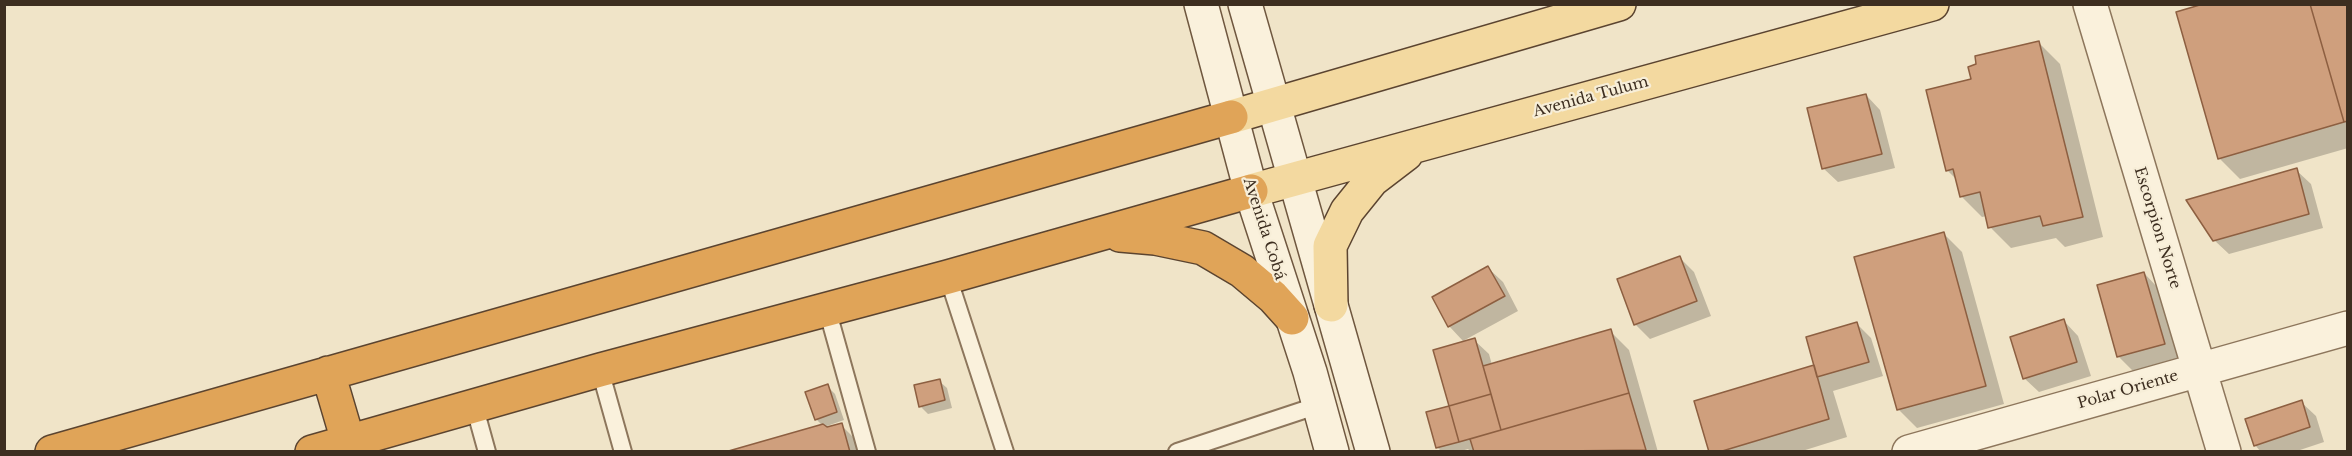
<!DOCTYPE html>
<meta charset="utf-8">
<style>
body{margin:0}
#map{position:relative;width:2352px;height:456px;overflow:hidden;background:#f0e4c8;font-family:"Libre Baskerville",serif}
canvas{display:block}
.frame{position:absolute;inset:0;border:6px solid #3d2e20;pointer-events:none}
</style>
<div id="map">
<canvas width="2352" height="456"></canvas>
<div class="frame"></div>
</div>
<script>
const ctx = document.querySelector('canvas').getContext('2d');
ctx.lineJoin = 'round';
function fill(path, color) {
  ctx.fillStyle = color;
  ctx.fill(path, 'evenodd');
}
function poly(rows) {
  const path = new Path2D();
  for (const r of rows) {
    path.moveTo(r[0], r[1]);
    for (let i = 2; i < r.length; i += 2) path.lineTo(r[i], r[i + 1]);
  }
  return path;
}
function strokePath(path, color, width, dash) {
  ctx.strokeStyle = color;
  ctx.lineWidth = width;
  ctx.lineCap = dash ? 'butt' : 'round';
  ctx.setLineDash(dash || []);
  ctx.stroke(path);
}
function drawText(font, color, halo, rows, align = 'center') {
  ctx.font = font + ' "Libre Baskerville",serif';
  ctx.lineWidth = 4.5;
  ctx.setLineDash([]);
  ctx.textBaseline = 'middle';
  ctx.strokeStyle = halo;
  ctx.fillStyle = color;
  for (const [text, x, y, turn = 0] of rows) {
    ctx.save();
    ctx.translate(x, y);
    ctx.rotate((+turn || 0) * Math.PI / 180);
    ctx.textAlign = isNaN(turn) ? turn : align;
    if (halo) ctx.strokeText(text, 0, 0);
    ctx.fillText(text, 0, 0);
    ctx.restore();
  }
}
const shadow = poly([
 [2348,4,2348,148,2240,179,2219,158],
 [2039,43,2060,64,2103,237,2065,247,2056,238,2011,248,1990,227,1987,216,1982,217,1961,196,1958,181,1947,170,1973,80],
 [1866,95,1880,110,1895,168,1838,182,1823,168],
 [2296,170,2311,184,2323,228,2229,254,2214,240],
 [1943,233,1962,252,2004,404,1917,428,1898,409],
 [1680,258,1694,272,1711,316,1650,339,1635,324],
 [1488,268,1503,282,1518,311,1463,341,1449,326],
 [2144,273,2158,288,2178,358,2133,371,2118,356],
 [2064,321,2078,336,2091,376,2039,392,2024,378],
 [1857,324,1871,338,1883,376,1833,391,1847,437,1799,452,1711,452,1816,366],
 [1610,331,1629,350,1658,452,1471,452,1468,449,1458,452,1442,452,1437,447,1452,411,1474,340,1489,354,1492,365],
 [939,381,947,388,952,408,928,414,920,406],
 [827,386,835,394,844,420,824,427,827,429,841,425,860,444,862,452,730,452,822,425,816,419],
 [2301,402,2316,416,2324,442,2294,452,2261,452,2255,445]
]);
const building = poly([
 [2203,4,2310,4,2344,122,2218,159,2176,12,2203,4],
 [2310,4,2348,4,2348,121,2344,122,2310,4],
 [2039,41,2083,217,2043,226,2040,216,1988,228,1980,192,1960,197,1953,169,1946,171,1926,90,1971,79,1968,67,1976,64,1975,56,2039,41],
 [1866,94,1882,154,1822,169,1807,108,1866,94],
 [2297,168,2309,214,2213,241,2186,200,2297,168],
 [1944,232,1986,386,1897,410,1854,257,1944,232],
 [1680,256,1697,301,1634,325,1617,279,1680,256],
 [1488,266,1505,296,1448,327,1432,297,1488,266],
 [2144,272,2165,344,2117,357,2097,285,2144,272],
 [2064,319,2077,362,2023,379,2010,337,2064,319],
 [1857,322,1869,362,1817,377,1806,337,1857,322],
 [1611,329,1629,393,1501,430,1483,366,1611,329],
 [1475,338,1491,394,1449,406,1433,350,1475,338],
 [1814,365,1829,419,1719,452,1709,452,1694,401,1814,365],
 [940,379,945,400,919,407,914,385,940,379],
 [828,384,837,412,815,420,805,392,828,384],
 [1629,393,1646,450,1474,452,1470,439,1629,393],
 [1491,394,1501,430,1459,442,1449,406,1491,394],
 [2302,400,2310,427,2254,446,2245,419,2302,400],
 [1449,406,1459,442,1436,448,1426,412,1449,406],
 [842,423,850,452,725,452,823,424,827,427,842,423]
]);
const lane = poly([
 [948,277,1005,452],
 [827,309,867,452],
 [600,370,623,452],
 [474,405,487,452],
 [1177,452,1319,405]
]);
const street = poly([
 [2090,4,2224,452],
 [1909,452,2348,328]
]);
const secondary = poly([
 [1201,4,1251,191,1310,372,1332,452],
 [1245,4,1373,452]
]);
const primary = poly([
 [1231,117,1619,4],
 [1251,191,1932,4],
 [1331,305,1330,246,1347,211,1372,180,1406,154]
]);
const highway = poly([
 [1120,235,1155,238,1203,248,1242,271,1273,297,1292,318],
 [328,373,348,441],
 [52,452,1231,117],
 [312,452,600,370,948,277,1251,191]
]);
const streetNames = [
 ["Avenida Tulum",1591,97,-15],
 ["Escorpion Norte",2157,228,73],
 ["Avenida Cobá",1264,229,72],
 ["Polar Oriente",2128,390,-16]
];
fill(shadow, '#0003');
fill(building, '#cf9f7d');
strokePath(building, '#8d5f41', 1.5);
strokePath(lane, '#8d765c', 20);
strokePath(street, '#8d765c', 36);
strokePath(secondary, '#6f573f', 36);
strokePath(primary, '#5b4430', 36);
strokePath(highway, '#5b4430', 36);
strokePath(lane, '#faf1dc', 16);
strokePath(street, '#faf1dc', 33);
strokePath(secondary, '#faf1dc', 33);
strokePath(primary, '#f3d9a0', 33);
strokePath(highway, '#e0a458', 33);
drawText('15px', '#3d2e20', '#f7eed8', streetNames);
</script>
